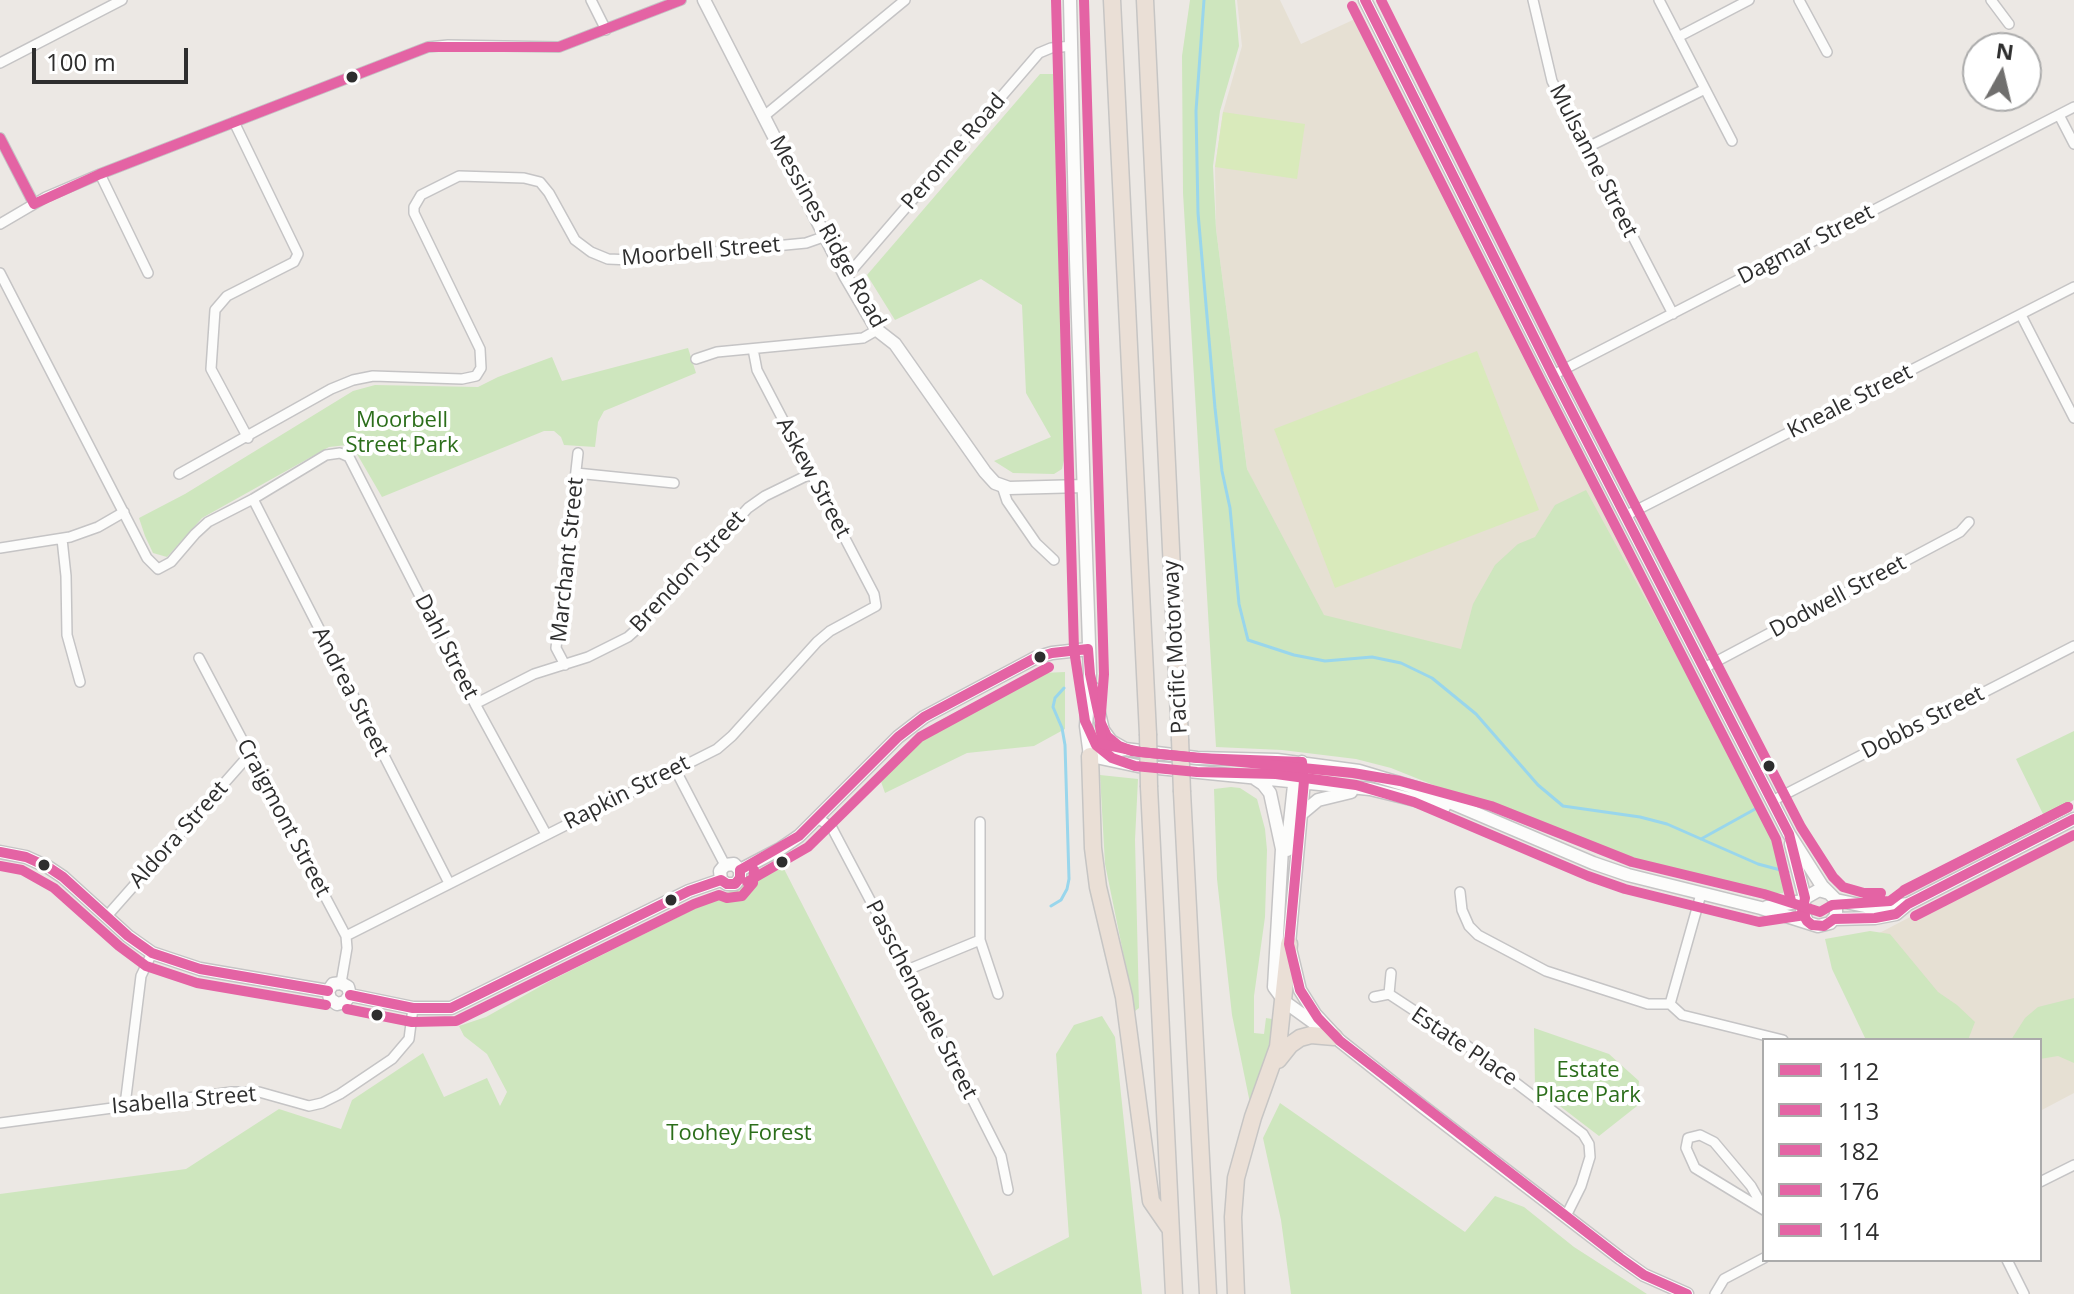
<!DOCTYPE html>
<style>
body{margin:0}
#map{position:relative;width:2074px;height:1294px;overflow:hidden;background:#ece8e4;font-family:"Open Sans",sans-serif}
canvas{display:block}
.legend{position:absolute;left:1762px;top:1038px;width:280px;height:224px;box-sizing:border-box;background:#fff;border:2px solid #ababab;margin:0;padding:10px 14px;list-style:none;font-size:24px;color:#2e2e2e}
.legend li{display:flex;align-items:center;gap:16px;height:40px}
.legend b{width:40px;border:2px solid #ababab}
.north{position:absolute;left:1962px;top:32px;width:80px;height:80px;box-sizing:border-box;background:#fff;border:2px solid #ababab;border-radius:50%;rotate:8deg;font-size:22px;font-weight:700;line-height:32px;text-align:center;color:#2e2e2e}
.north::after{content:'';display:block;margin:auto;width:28px;height:36px;background:#706f6e;clip-path:polygon(50% 0,100% 100%,50% 72%,0 100%)}
.scale{position:absolute;left:32px;top:48px;width:156px;height:36px;box-sizing:border-box;border:4px solid #2e2e2e;border-top:0;padding-left:10px;font-size:24px;line-height:28px;white-space:nowrap;color:#2e2e2e;-webkit-text-stroke:6px #fff;paint-order:stroke}
</style>
<div id="map">
<canvas width="2074" height="1294"></canvas>
<ul class="legend">
<li><b style="height:10px;background:#e463a4"></b>112</li>
<li><b style="height:10px;background:#e463a4"></b>113</li>
<li><b style="height:10px;background:#e463a4"></b>182</li>
<li><b style="height:10px;background:#e463a4"></b>176</li>
<li><b style="height:10px;background:#e463a4"></b>114</li>
</ul>
<div class="north">N</div>
<div class="scale">100 m</div>
</div>
<script>
const ctx = document.querySelector('canvas').getContext('2d');
ctx.lineJoin = 'round';
function fill(path, color) {
  ctx.fillStyle = color;
  ctx.fill(path, 'evenodd');
}
function poly(rows) {
  const path = new Path2D();
  for (const r of rows) {
    path.moveTo(r[0], r[1]);
    for (let i = 2; i < r.length; i += 2) path.lineTo(r[i], r[i + 1]);
  }
  return path;
}
function strokePath(path, color, width, dash) {
  ctx.strokeStyle = color;
  ctx.lineWidth = width;
  ctx.lineCap = dash ? 'butt' : 'round';
  ctx.setLineDash(dash || []);
  ctx.stroke(path);
}
function drawText(font, color, halo, rows, align = 'center') {
  ctx.font = font + ' "Open Sans",sans-serif';
  ctx.lineWidth = 8;
  ctx.setLineDash([]);
  ctx.textBaseline = 'middle';
  ctx.strokeStyle = halo;
  ctx.fillStyle = color;
  for (const [text, x, y, turn = 0] of rows) {
    ctx.save();
    ctx.translate(x, y);
    ctx.rotate((+turn || 0) * Math.PI / 180);
    ctx.textAlign = isNaN(turn) ? turn : align;
    if (halo) ctx.strokeText(text, 0, 0);
    ctx.fillText(text, 0, 0);
    ctx.restore();
  }
}
const education = poly([
 [1237,0,1280,0,1301,44,1355,19,1538,382,1754,793,1632,851,1314,614,1247,469,1216,229,1215,167,1223,112,1242,46],
 [2074,832,2074,1093,2040,1111,2040,1040,1911,1040,1862,942]
]);
const green = poly([
 [1190,0,1235,0,1239,46,1220,111,1213,166,1216,229,1247,469,1324,615,1461,649,1473,604,1495,565,1518,544,1535,537,1555,505,1586,490,1783,851,1789,877,1783,893,1773,894,1717,884,1642,863,1501,812,1391,768,1356,759,1282,750,1216,747,1183,193,1182,56],
 [1040,74,1053,74,1066,452,1062,469,1054,474,1013,473,994,461,1051,437,1026,393,1022,305,981,279,895,320,867,275],
 [688,348,696,373,604,411,598,422,595,447,564,445,561,437,554,431,544,431,382,497,357,454,347,445,329,447,202,518,167,557,153,553,145,536,139,518,185,494,353,391,375,385,478,387,498,377,552,357,562,381],
 [1065,672,1065,729,1034,746,967,753,885,793,879,776,935,723,996,691,1042,673],
 [2074,731,2074,800,2044,816,2016,759],
 [1100,775,1138,779,1135,840,1139,1008,1135,1011,1105,864],
 [1231,787,1240,788,1257,799,1265,829,1267,850,1265,917,1254,996,1254,1033,1264,1034,1266,1018,1272,1019,1273,1031,1269,1051,1250,1103,1232,1015,1217,879,1214,789],
 [782,865,993,1276,1069,1237,1056,1054,1074,1025,1102,1016,1115,1037,1142,1294,0,1294,0,1194,186,1169,279,1109,341,1129,352,1100,423,1053,444,1097,487,1078,500,1106,507,1092,487,1054,464,1036,459,1026,486,1017,550,981],
 [1870,931,1890,934,1938,992,1957,1005,1975,1022,1968,1040,1866,1040,1832,969,1825,939],
 [2074,998,2074,1063,2058,1056,2040,1059,2040,1040,2011,1040,2025,1018,2038,1007],
 [1534,1028,1609,1054,1639,1081,1637,1106,1599,1136,1535,1087],
 [1280,1103,1465,1232,1495,1196,1524,1207,1574,1247,1647,1294,1291,1294,1281,1220,1263,1138]
]);
const pitch = poly([
 [1223,112,1305,124,1297,179,1215,167],
 [1477,351,1539,510,1335,588,1274,429]
]);
const stream = poly([
 [1204,0,1196,111,1198,213,1215,408,1222,471,1230,508,1239,604,1248,640,1294,655,1325,661,1372,657,1401,663,1432,678,1476,714,1538,785,1563,806,1640,817,1667,824,1758,864,1788,872],
 [1701,839,1757,808],
 [1051,906,1061,900,1067,889,1069,879,1065,745,1062,728,1053,707,1055,698,1064,688]
]);
const street = poly([
 [591,0,606,30],
 [1533,0,1552,81,1673,314],
 [1659,0,1732,141],
 [1799,0,1827,52],
 [1991,0,2009,24],
 [1678,37,1749,0],
 [0,63,122,0],
 [2059,115,2074,144],
 [763,117,905,0],
 [234,122,298,254,294,262,227,296,215,310,211,369,248,438],
 [0,138,34,204],
 [1586,148,1705,89],
 [100,174,148,273],
 [0,224,46,197,100,174,428,47,448,45,559,47,681,0],
 [0,273,147,558,158,569,171,562,195,534,208,522,253,499,326,455,340,453,349,457,475,704,546,834],
 [846,277,1039,53,1051,48,1072,46],
 [2021,315,2074,418],
 [696,359,717,352,863,338,877,330],
 [1553,375,2074,107],
 [576,473,674,483],
 [179,474,331,389,353,380,373,376,462,379,476,376,481,368,480,349,414,213,414,207,421,195,459,176,524,178,540,182,549,193,575,240,591,252,608,259,631,260,806,243,826,236],
 [1002,486,1007,501,1036,543,1054,560],
 [253,499,449,883],
 [1625,516,2074,287],
 [62,539,66,576,67,635,80,682],
 [0,548,70,537,98,527,124,512],
 [199,658,346,936,347,948,341,983],
 [565,665,556,648,578,453],
 [1704,668,1960,532,1969,522],
 [475,704,534,674,588,657,628,637,638,628,748,508,765,496,810,474],
 [675,769,725,865],
 [1772,801,2074,646],
 [818,818,832,828,907,970,1001,1156,1008,1190],
 [980,822,980,940,998,994],
 [1460,892,1462,910,1469,926,1478,935,1546,971,1648,1004,1670,1004],
 [107,916,250,754],
 [346,936,717,749,732,736,817,642,830,631,876,606,874,594,757,370,753,349],
 [907,970,980,940],
 [1389,994,1465,1044,1583,1134,1589,1144,1590,1157,1581,1186,1566,1216],
 [1374,997,1389,994,1391,973],
 [1670,1004,1682,1015,1783,1040],
 [1670,1004,1701,894],
 [125,1105,141,976,152,953],
 [0,1123,232,1092,259,1092,309,1106,322,1103,340,1094,392,1059,409,1039,413,1008],
 [2040,1182,2074,1165],
 [1764,1209,1751,1186,1714,1142,1700,1135,1688,1138,1686,1148,1695,1168,1764,1210],
 [2007,1260,2024,1294],
 [1715,1294,1724,1279,1764,1258]
]);
const secondary = poly([
 [704,0,846,277,877,330,895,344,985,472,995,483,1009,488,1083,486],
 [1070,0,1076,259,1090,674,1086,726,1090,756],
 [1093,688,1103,730,1111,741,1125,749],
 [1090,756,1125,749,1197,758,1277,760,1359,771,1419,789,1593,863,1628,875,1761,908,1818,926,1830,923,1836,916,1836,900,1822,886,1789,834,1553,375,1365,0],
 [1091,756,1138,766,1370,789,1444,807],
 [1302,762,1304,781,1289,944,1300,990,1315,1014,1340,1041,1422,1106,1620,1258,1644,1275,1687,1294],
 [1254,778,1263,784,1270,793,1282,849,1274,987,1285,1002,1321,1028],
 [1300,815,1318,800,1351,792],
 [1791,844,1805,898],
 [1287,850,1295,776],
 [0,852,26,857,48,867,63,877,128,936,152,953,200,969,328,991],
 [740,870,780,849,799,836,898,737,924,717,1035,658,1052,653,1088,649],
 [721,880,720,871,725,865,734,864,740,870],
 [1836,900,1874,908,1908,904],
 [1767,907,1803,901],
 [1834,919,1875,918,1896,914,1908,904,2074,819],
 [1807,921,1802,912,1805,898,1819,890,1829,893],
 [328,991,330,999,337,1004,345,1002,350,995],
 [328,991,333,984,341,983,348,987,350,995],
 [350,995,413,1008,451,1008,689,891,721,880,727,884,735,884,740,878,740,870]
]);
const highway = poly([
 [1112,0,1148,734],
 [1145,0,1180,739],
 [1090,756,1093,848,1098,887,1124,997,1151,1201,1169,1227],
 [1149,787,1174,1294],
 [1182,792,1208,1294],
 [1278,1060,1290,1045,1300,1038,1311,1035,1334,1037],
 [1236,1294,1233,1217,1236,1178,1253,1117,1278,1047,1289,944]
]);
const highwayBridge = poly([
 [1148,734,1149,787],
 [1180,739,1182,792]
]);
const bus1 = poly([
 [1088,649,1090,674,1100,721,1107,736,1119,746,1132,751,1197,758,1302,762,1304,781,1289,944,1300,990,1318,1018,1340,1041,1620,1258,1644,1275,1687,1294],
 [0,852,26,857,48,867,63,877,128,936,152,953,200,969,328,991],
 [740,870,799,836,898,737,924,717,1035,658,1052,653,1088,649],
 [350,995,413,1008,451,1008,689,891,721,880,727,884,735,884,740,878,740,870]
]);
const bus2 = poly([
 [1365,0,1553,375,1789,834,1805,898,1802,912,1807,921,1812,925,1824,926,1834,919,1875,918,1896,914,1908,904,2074,819],
 [0,138,34,204],
 [34,204,100,174,428,47,559,47,681,0]
]);
const bus3 = poly([
 [1056,0,1074,650,1085,721,1096,745,1112,758,1135,766,1197,772,1276,774,1356,785,1414,802,1588,876,1625,889,1759,922,1805,915],
 [1352,6,1541,381,1776,839,1791,901],
 [1904,890,2068,807],
 [1915,916,2074,835]
]);
const bus4 = poly([
 [1084,0,1104,674,1100,726,1103,744,1140,752,1353,773,1400,781,1491,806,1632,862,1764,894,1820,912,1832,905,1890,901,1902,892,2068,807],
 [1381,0,1565,369,1801,827,1833,877,1843,887,1864,893,1881,893]
]);
const bus5 = poly([
 [0,866,22,870,54,888,119,946,146,966,197,983,326,1005],
 [747,882,808,847,920,737,1049,667],
 [347,1009,412,1022,456,1021,694,904,719,895,727,898,742,896,753,883,754,870]
]);
const markers = [
 [352,77,7,"#2e2e2e"],
 [1040,657,7,"#2e2e2e"],
 [1769,766,7,"#2e2e2e"],
 [782,862,7,"#2e2e2e"],
 [44,865,7,"#2e2e2e"],
 [671,900,7,"#2e2e2e"],
 [377,1015,7,"#2e2e2e"]
];
const streetNames = [
 ["Peronne Road",954,152,-49],
 ["Mulsanne Street",1593,161,63],
 ["Messines Ridge Road",827,232,61],
 ["Dagmar Street",1806,245,-27],
 ["Moorbell Street",701,252,-5],
 ["Kneale Street",1850,402,-27],
 ["Askew Street",813,478,62],
 ["Marchant Street",568,560,-84],
 ["Brendon Street",688,572,-47],
 ["Dodwell Street",1838,597,-28],
 ["Dahl Street",446,647,63],
 ["Pacific Motorway",1176,647,-93],
 ["Andrea Street",350,692,63],
 ["Dobbs Street",1923,723,-27],
 ["Rapkin Street",627,793,-27],
 ["Craigmont Street",283,818,62],
 ["Aldora Street",179,835,-48],
 ["Passchendaele Street",921,1000,63],
 ["Estate Place",1464,1047,34],
 ["Isabella Street",184,1101,-5]
];
const parkNames = [
 ["Moorbell",402,421],
 ["Street Park",402,446],
 ["Estate",1588,1071],
 ["Place Park",1588,1096],
 ["Toohey Forest",739,1134]
];
fill(education, '#e6e0d3');
fill(green, '#cee6be');
fill(pitch, '#d9eabb');
strokePath(stream, '#99d6ec', 3);
strokePath(street, '#c5c4c5', 12);
strokePath(secondary, '#c5c4c5', 15);
strokePath(highway, '#c6c5c4', 19);
strokePath(street, '#fcfcfb', 9);
strokePath(secondary, '#fcfcfb', 12);
strokePath(highway, '#eadfd6', 16);
strokePath(highwayBridge, '#c6c5c4', 19, []);
strokePath(highwayBridge, '#eadfd6', 16);
strokePath(bus1, '#e463a4', 10);
strokePath(bus2, '#e463a4', 10);
strokePath(bus3, '#e463a4', 10);
strokePath(bus4, '#e463a4', 10);
strokePath(bus5, '#e463a4', 10);
for (const [x, y, r, color] of markers) {
  const dot = new Path2D();
  dot.arc(x, y, r, 0, 2 * Math.PI);
  ctx.fillStyle = color;
  ctx.fill(dot);
  strokePath(dot, '#fff', 3);
}
drawText('22px', '#2e2e2e', '#fff', streetNames);
drawText('22px', '#2c6e1b', '#fff', parkNames);
</script>
